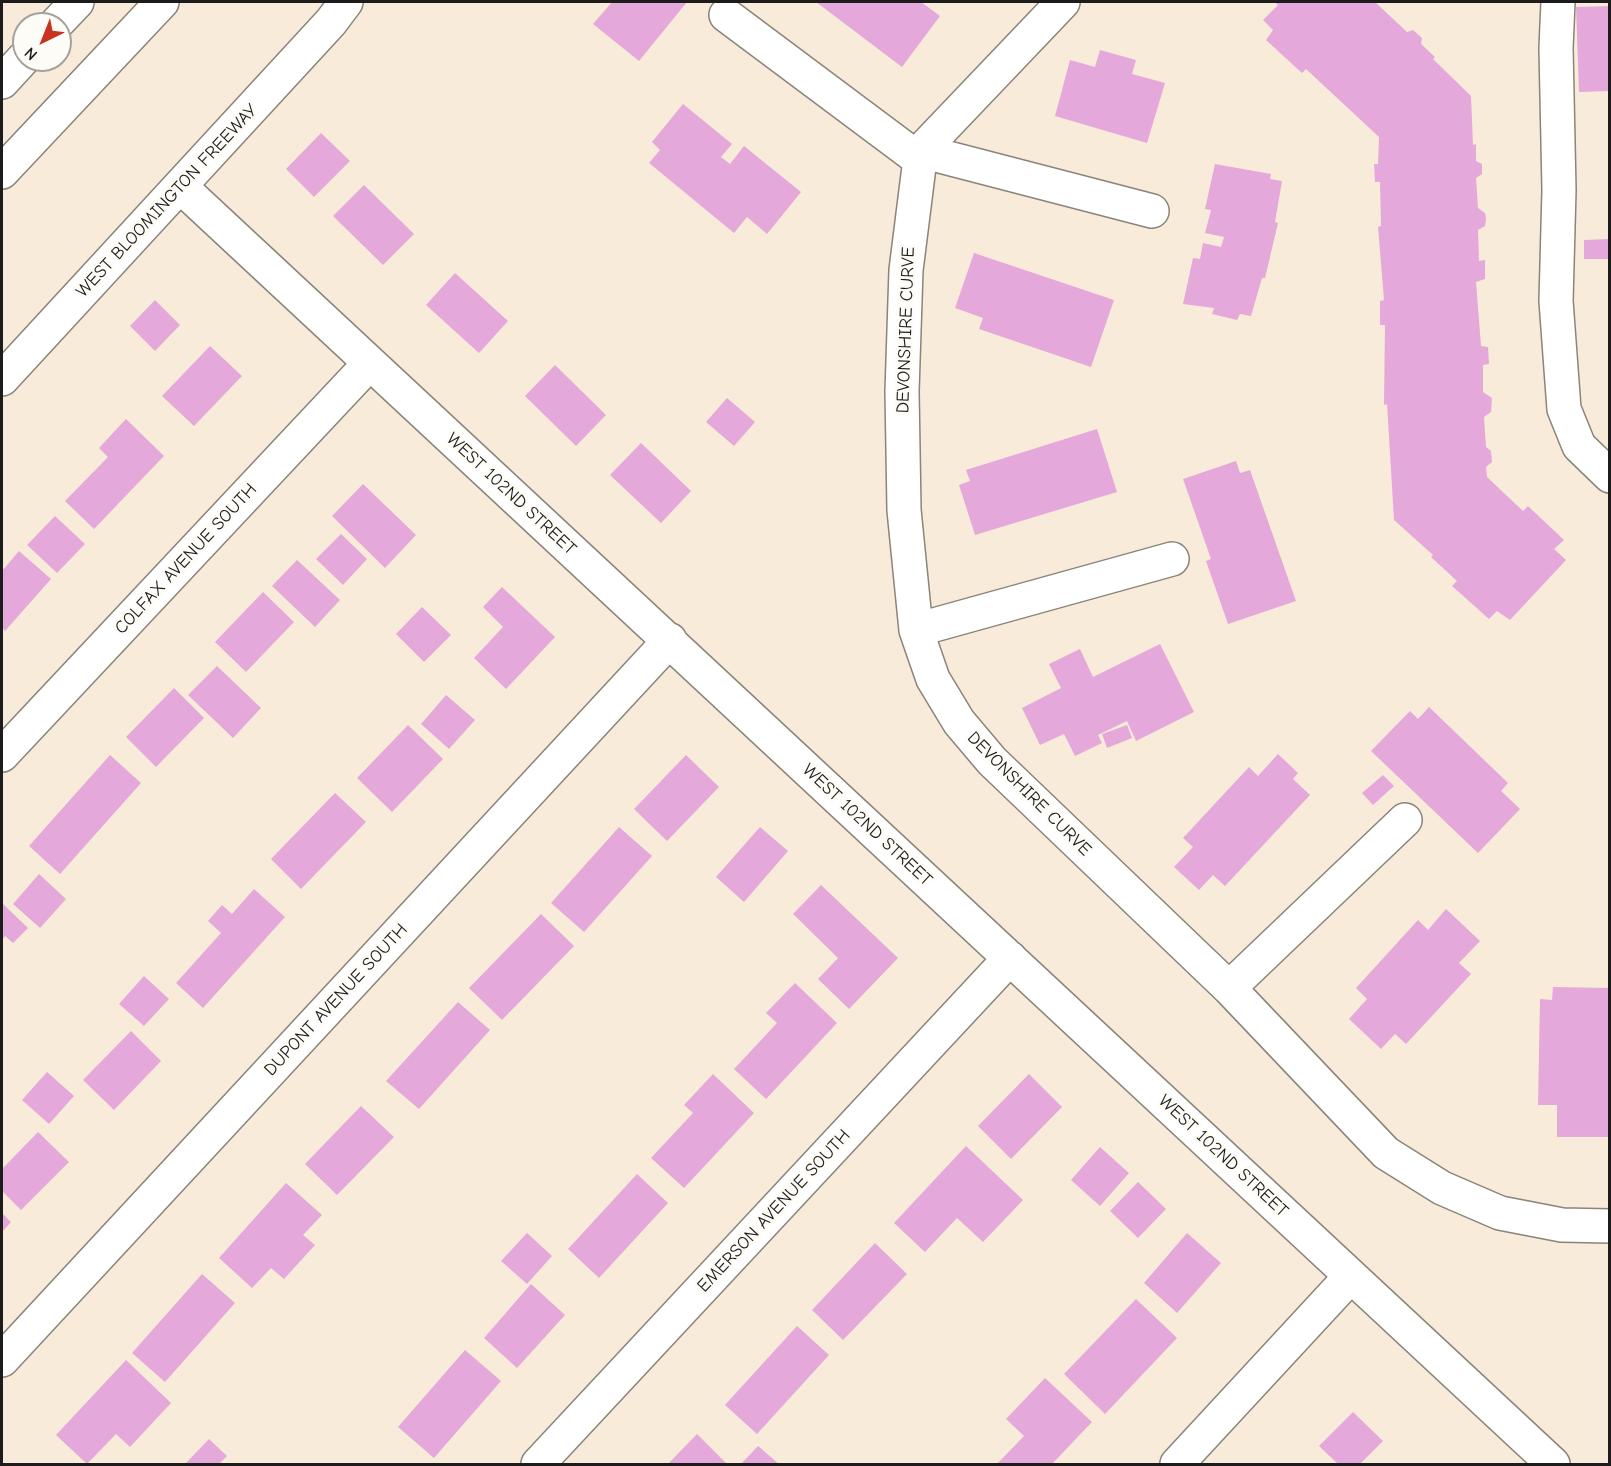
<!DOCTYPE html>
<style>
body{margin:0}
#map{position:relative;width:1611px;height:1466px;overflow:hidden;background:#f8ebd9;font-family:"Comic Neue",sans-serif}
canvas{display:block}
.frame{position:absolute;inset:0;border:3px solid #1c1c1c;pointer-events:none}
.north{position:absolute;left:12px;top:12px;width:60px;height:60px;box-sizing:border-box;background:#fdfcf7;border:2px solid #a3a29f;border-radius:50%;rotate:223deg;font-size:16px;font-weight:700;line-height:24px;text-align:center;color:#1c1c1c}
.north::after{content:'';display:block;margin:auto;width:21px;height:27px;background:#c8321e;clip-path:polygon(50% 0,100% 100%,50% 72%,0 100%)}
</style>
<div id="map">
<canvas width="1611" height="1466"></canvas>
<div class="frame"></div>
<div class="north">N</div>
</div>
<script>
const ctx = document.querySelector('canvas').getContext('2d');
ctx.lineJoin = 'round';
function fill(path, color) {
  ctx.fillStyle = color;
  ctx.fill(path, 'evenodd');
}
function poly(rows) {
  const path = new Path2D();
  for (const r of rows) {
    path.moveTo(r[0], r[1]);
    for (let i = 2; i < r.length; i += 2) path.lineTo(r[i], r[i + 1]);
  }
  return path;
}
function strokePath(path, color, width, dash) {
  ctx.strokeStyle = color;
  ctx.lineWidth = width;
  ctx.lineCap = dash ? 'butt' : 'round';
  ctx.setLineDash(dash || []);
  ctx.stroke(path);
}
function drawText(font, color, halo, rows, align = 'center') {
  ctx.font = font + ' "Comic Neue",sans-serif';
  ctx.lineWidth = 6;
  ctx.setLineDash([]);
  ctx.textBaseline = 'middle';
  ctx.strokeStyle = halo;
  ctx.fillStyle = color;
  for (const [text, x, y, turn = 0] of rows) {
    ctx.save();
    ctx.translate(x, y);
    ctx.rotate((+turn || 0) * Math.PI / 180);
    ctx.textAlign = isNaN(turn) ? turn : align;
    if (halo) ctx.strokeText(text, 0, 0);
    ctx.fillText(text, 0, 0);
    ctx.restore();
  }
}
const building = poly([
 [612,2,687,2,639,61,593,24],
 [816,2,921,2,940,16,902,67],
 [1274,2,1375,2,1407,32,1413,30,1422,38,1421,44,1435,57,1433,59,1471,96,1473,145,1476,144,1476,161,1482,164,1482,174,1476,178,1478,208,1485,213,1486,219,1485,226,1478,230,1479,261,1485,260,1485,279,1476,282,1481,346,1488,347,1489,364,1483,365,1483,392,1492,398,1491,412,1484,417,1486,447,1491,451,1492,462,1486,467,1487,477,1523,511,1528,506,1564,540,1554,549,1566,560,1510,620,1497,611,1489,619,1452,586,1457,581,1431,557,1433,555,1394,520,1387,404,1384,405,1385,325,1380,325,1380,301,1384,300,1378,227,1381,226,1380,182,1375,182,1374,164,1378,164,1379,137,1306,69,1302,73,1266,40,1273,30,1263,20,1278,5],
 [1610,6,1610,91,1579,92,1576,7],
 [1100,50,1136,60,1132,74,1165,83,1147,143,1055,116,1070,60,1095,67],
 [683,104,732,144,721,157,730,164,744,146,801,192,767,234,747,217,734,233,649,163,660,150,652,142],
 [321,133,350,161,314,197,286,169],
 [1215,164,1271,174,1270,179,1282,181,1275,222,1278,223,1265,278,1262,278,1251,316,1240,314,1237,320,1212,314,1214,308,1183,304,1193,258,1200,259,1203,243,1221,247,1224,237,1205,233,1211,210,1205,209],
 [364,185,414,234,383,265,333,216],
 [1610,239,1610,259,1584,259,1584,240],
 [974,253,1114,300,1091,367,979,329,983,318,955,308],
 [455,273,508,321,479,353,426,305],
 [155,300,180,325,155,351,130,326],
 [210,346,242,376,194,426,162,396],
 [555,365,606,415,576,446,525,396],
 [727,398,755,422,734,446,706,422],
 [126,419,164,456,94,529,65,501,108,457,99,448],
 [1097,429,1117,492,975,535,959,485,970,481,966,470],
 [641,443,691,491,661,523,610,475],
 [1236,461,1240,473,1250,470,1296,601,1228,624,1206,561,1211,559,1183,479],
 [363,484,416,535,385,568,332,516],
 [55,516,85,544,57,573,27,545],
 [341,534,367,559,343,585,316,559],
 [19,551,51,579,5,631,2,627,2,571],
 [297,560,340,600,315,627,272,586],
 [502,587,555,637,506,689,474,658,503,627,483,607],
 [263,592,294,622,246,672,215,642],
 [422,607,451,635,424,662,396,634],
 [1160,644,1194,712,1136,741,1127,721,1098,735,1102,743,1075,756,1064,734,1040,745,1022,708,1061,688,1049,664,1080,649,1093,677],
 [217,666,261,708,233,738,188,695],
 [174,688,204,718,156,767,126,737],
 [446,695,475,720,449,749,421,724],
 [1429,707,1508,783,1501,791,1520,809,1478,853,1371,751,1410,711,1418,719],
 [408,725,443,759,392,812,357,778],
 [1127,725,1132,738,1107,748,1102,734],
 [1278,754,1298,773,1293,779,1310,795,1225,886,1213,875,1199,890,1174,867,1193,847,1183,838,1249,767,1258,776],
 [110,755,141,783,60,874,29,846],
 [686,755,719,787,667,841,634,809],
 [1383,775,1394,786,1373,805,1362,793],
 [335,793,366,822,301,889,271,859],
 [619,827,652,856,584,932,551,903],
 [760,827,788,851,744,902,716,877],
 [39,874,66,899,40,928,13,904],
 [821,885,898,958,849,1009,818,979,838,958,793,914],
 [254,889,285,917,203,1008,176,983,221,933,208,921,222,905,232,914],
 [2,903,28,928,13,943,5,936,2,940],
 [1446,909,1480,941,1459,963,1471,974,1406,1044,1395,1034,1381,1049,1349,1019,1367,999,1356,988,1418,920,1428,930],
 [541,914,574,946,502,1020,469,988],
 [144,976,169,999,144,1026,119,1004],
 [795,983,837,1023,766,1099,734,1069,777,1023,766,1013],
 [1553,987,1610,988,1608,1137,1557,1137,1557,1105,1538,1105,1540,999,1552,1000],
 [458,1002,490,1030,419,1109,386,1081],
 [131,1031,161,1061,114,1110,83,1080],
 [47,1072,74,1096,49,1124,22,1100],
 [713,1074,754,1113,684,1188,651,1158,693,1113,684,1105],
 [1029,1074,1062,1107,1011,1159,978,1126],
 [361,1106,394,1137,337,1195,305,1164],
 [38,1132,69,1162,21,1210,2,1191,2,1169],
 [966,1146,1023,1200,983,1242,957,1218,925,1252,894,1223],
 [1100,1147,1129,1173,1100,1206,1071,1180],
 [637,1174,668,1203,599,1278,568,1249],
 [1138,1182,1166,1209,1138,1238,1110,1211],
 [286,1183,322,1215,303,1235,315,1245,284,1279,271,1268,252,1288,219,1258],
 [2,1213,11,1222,2,1232],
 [527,1233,552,1256,527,1284,501,1261],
 [1187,1233,1221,1263,1177,1313,1144,1283],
 [875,1243,907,1274,843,1340,812,1310],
 [202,1274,235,1303,165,1382,132,1353],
 [531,1284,565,1315,517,1368,484,1338],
 [1136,1299,1177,1338,1105,1414,1064,1374],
 [797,1326,829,1355,757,1434,725,1405],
 [465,1350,501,1381,434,1458,398,1427],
 [126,1360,171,1403,130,1447,116,1434,87,1464,56,1435],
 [1045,1378,1092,1422,1052,1464,997,1464,1024,1436,1006,1419],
 [1353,1412,1383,1441,1360,1464,1338,1464,1319,1446],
 [697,1434,727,1464,668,1464],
 [209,1439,227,1456,219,1464,188,1464,186,1463],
 [758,1446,779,1464,741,1464]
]);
const minor = poly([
 [1063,2,921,151,906,270,902,391,904,510,916,630,933,679,959,722,992,761,1229,988,1386,1153,1442,1188,1500,1213,1562,1225,1610,1226],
 [1558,2,1556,48,1559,190,1556,301,1564,409,1579,446,1610,476],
 [726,15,920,160],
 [921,151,1152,211],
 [181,187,1553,1464],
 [2,379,331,22,346,2],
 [916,630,1172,559],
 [2,755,370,363],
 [1229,988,1405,820],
 [2,1360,670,640],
 [538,1464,1010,958],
 [1177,1464,1351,1276]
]);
const highway = poly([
 [56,24,77,2],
 [2,82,24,58],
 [2,172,162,2]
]);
const streetNames = [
 ["WEST BLOOMINGTON FREEWAY",167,201,-47],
 ["DEVONSHIRE CURVE",906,330,-88],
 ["WEST 102ND STREET",511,494,43],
 ["COLFAX AVENUE SOUTH",186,559,-47],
 ["DEVONSHIRE CURVE",1029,794,45],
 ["WEST 102ND STREET",867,825,43],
 ["DUPONT AVENUE SOUTH",336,1000,-47],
 ["WEST 102ND STREET",1223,1156,43],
 ["EMERSON AVENUE SOUTH",774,1211,-47]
];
fill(building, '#e5a8db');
strokePath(minor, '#8a847a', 36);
strokePath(highway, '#8a847a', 36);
strokePath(minor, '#fff', 33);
strokePath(highway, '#fff', 33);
drawText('18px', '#1c1c1c', '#fdfcf7', streetNames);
</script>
